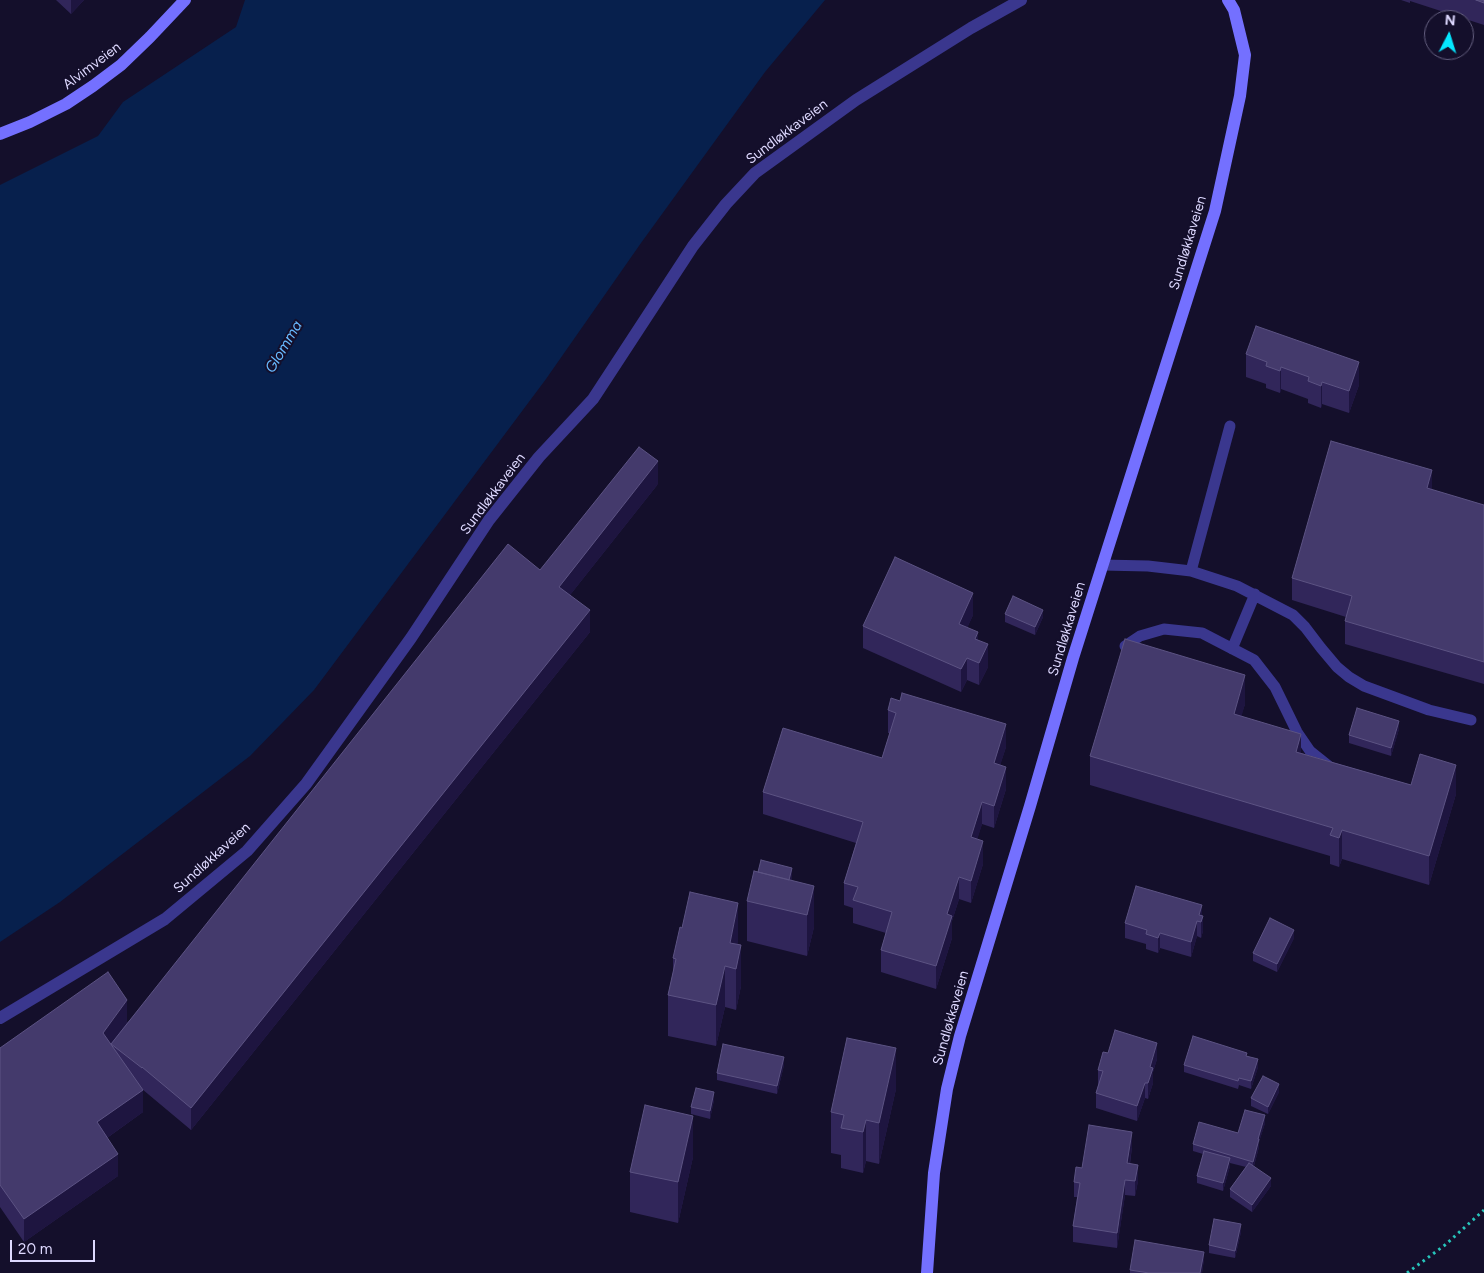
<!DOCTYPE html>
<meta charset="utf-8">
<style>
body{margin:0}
#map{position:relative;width:1484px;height:1273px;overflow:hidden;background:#140f2b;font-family:Figtree,sans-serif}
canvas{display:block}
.north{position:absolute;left:1424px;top:10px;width:50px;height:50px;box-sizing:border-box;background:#140f2b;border:1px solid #656080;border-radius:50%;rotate:5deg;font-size:14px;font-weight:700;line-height:20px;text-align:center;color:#ded9ff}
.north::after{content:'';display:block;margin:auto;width:18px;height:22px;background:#05e7ff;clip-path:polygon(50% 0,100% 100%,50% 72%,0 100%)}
.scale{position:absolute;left:10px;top:1240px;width:85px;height:22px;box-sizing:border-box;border:2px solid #ded9ff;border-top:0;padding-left:6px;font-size:15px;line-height:18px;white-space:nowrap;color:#ded9ff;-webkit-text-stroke:4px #140f2b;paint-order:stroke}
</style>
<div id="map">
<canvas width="1484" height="1273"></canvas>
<div class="north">N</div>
<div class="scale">20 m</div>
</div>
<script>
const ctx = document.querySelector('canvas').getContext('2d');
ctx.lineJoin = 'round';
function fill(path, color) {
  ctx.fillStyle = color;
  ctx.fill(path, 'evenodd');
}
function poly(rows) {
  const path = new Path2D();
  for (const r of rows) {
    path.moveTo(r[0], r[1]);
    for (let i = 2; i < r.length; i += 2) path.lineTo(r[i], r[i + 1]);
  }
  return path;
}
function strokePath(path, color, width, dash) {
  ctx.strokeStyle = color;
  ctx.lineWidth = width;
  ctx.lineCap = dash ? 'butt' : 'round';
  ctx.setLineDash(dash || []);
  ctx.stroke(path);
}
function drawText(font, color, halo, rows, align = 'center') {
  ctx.font = font + ' Figtree,sans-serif';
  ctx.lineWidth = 4;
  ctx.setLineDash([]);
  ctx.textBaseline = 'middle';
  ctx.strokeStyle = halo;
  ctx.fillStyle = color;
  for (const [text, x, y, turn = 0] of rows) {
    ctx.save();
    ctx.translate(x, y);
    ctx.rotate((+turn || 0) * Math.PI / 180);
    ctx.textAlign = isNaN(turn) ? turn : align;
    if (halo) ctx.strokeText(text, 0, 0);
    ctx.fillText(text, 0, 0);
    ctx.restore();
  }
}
const water = poly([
 [245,0,825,0,765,72,641,243,546,379,314,690,250,756,60,902,0,942,0,185,98,136,123,102,236,27]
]);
const path = poly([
 [1407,1273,1445,1245,1484,1210]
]);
const service = poly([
 [1102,565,1148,566,1191,571,1237,586,1293,615,1305,627,1321,648,1337,667,1349,677,1364,686,1429,710,1471,720],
 [1191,571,1230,426],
 [1125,646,1140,636,1164,629,1202,633,1254,660,1275,687,1297,732,1310,751,1330,767],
 [1232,649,1255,594]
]);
const minor = poly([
 [0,1018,165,919,247,851,306,784,411,638,489,520,539,457,593,399,693,246,726,204,755,173,856,100,971,28,1021,0]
]);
const secondary = poly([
 [0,134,30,122,66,104,93,86,121,65,150,37,185,0],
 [927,1273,934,1173,947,1089,960,1036,1030,806,1073,658,1215,211,1240,96,1245,55,1234,10,1228,0]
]);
const wall = poly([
 [56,0,84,0,71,14],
 [1401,0,1484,0,1484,25,1410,1,1410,3],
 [1246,354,1359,385,1349,413,1322,404,1321,408,1308,403,1308,399,1281,389,1280,393,1266,388,1266,384,1246,377],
 [658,484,570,595,590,632,191,1130,142,1089,143,1112,107,1138,118,1176,24,1242,0,1207,0,1048,127,1023,540,570],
 [1432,490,1484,505,1484,684,1345,644,1345,621,1346,617,1292,600,1292,578],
 [1005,614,1043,617,1035,635,1005,622],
 [973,615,967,628,978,640,988,667,979,685,967,680,961,692,863,648,863,626],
 [1245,704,1241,716,1301,753,1411,785,1456,794,1429,885,1342,859,1339,867,1330,864,1330,856,1090,785,1090,756],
 [888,710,1006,747,1000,765,1006,789,994,828,982,824,977,839,983,864,971,903,959,899,952,921,952,938,936,989,881,972,881,950,886,933,853,923,853,908,844,905,844,883,856,843,763,814,763,792,882,758,890,733,888,733],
 [1399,729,1391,756,1349,743,1349,735],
 [792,881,814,927,807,956,747,941,747,901],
 [1202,915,1203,931,1201,938,1197,936,1191,957,1160,948,1158,953,1146,949,1146,944,1125,938,1125,923],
 [1294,938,1277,972,1253,961,1253,953],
 [738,944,741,986,736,1010,725,1007,716,1046,668,1036,668,995,673,972,673,958],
 [1108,1053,1157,1059,1153,1072,1153,1083,1148,1099,1145,1098,1137,1121,1096,1108,1096,1093,1098,1085,1098,1070],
 [1247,1056,1258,1067,1251,1089,1239,1085,1238,1089,1184,1072,1184,1065],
 [784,1065,777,1094,717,1080,717,1073],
 [896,1089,879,1164,866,1161,863,1173,841,1168,841,1155,831,1153,831,1112],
 [1279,1092,1268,1114,1251,1106,1251,1098],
 [714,1100,710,1119,691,1114,691,1107],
 [1265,1123,1259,1142,1259,1147,1254,1166,1271,1186,1252,1212,1230,1197,1230,1189,1246,1167,1230,1163,1230,1166,1223,1191,1197,1183,1197,1176,1203,1154,1193,1151,1193,1144,1238,1133],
 [1132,1147,1130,1164,1138,1181,1135,1196,1125,1195,1117,1248,1073,1242,1073,1226,1077,1197,1074,1197,1074,1182,1082,1168],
 [693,1157,678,1223,630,1212,630,1172],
 [1241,1232,1235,1258,1209,1253,1209,1245],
 [1204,1259,1202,1273,1130,1273,1130,1270]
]);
const shadedWall = poly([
 [71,0,84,0,71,14],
 [1359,362,1359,385,1349,413,1349,391],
 [1281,367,1281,389,1280,393,1280,371],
 [1322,382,1322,404,1321,408,1321,386],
 [658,461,658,484,559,609,559,587],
 [1432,470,1432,492,1427,488],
 [973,593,973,615,959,646,959,624],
 [590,610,590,632,191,1130,191,1108],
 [1043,610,1043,617,1035,635,1035,627],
 [978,632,978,655,975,639],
 [988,644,988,667,979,685,979,663],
 [967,658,967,680,961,692,961,669],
 [1245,675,1245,704,1234,743,1234,714],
 [1399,721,1399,729,1391,756,1391,748],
 [1006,724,1006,747,994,785,994,763],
 [1301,734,1301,763,1296,752],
 [1456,765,1456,794,1429,885,1429,856],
 [1006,767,1006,789,994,828,994,806],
 [982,802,982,824,971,860,971,837],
 [1342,830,1342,859,1339,867,1339,838],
 [983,841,983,864,971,903,971,881],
 [792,868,792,890,788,883],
 [959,877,959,899,952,921,952,938,936,989,936,966,947,914],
 [814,886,814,927,807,956,807,915],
 [738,903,738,943,733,968,730,943],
 [1202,905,1202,920,1203,916,1203,931,1201,938,1201,922,1199,915],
 [1197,921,1197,936,1191,957,1191,942],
 [1294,930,1294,938,1277,972,1277,964],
 [1160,933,1160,948,1158,953,1158,938],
 [741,945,741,986,736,1010,736,969],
 [725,966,725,1007,716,1046,716,1005],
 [127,1000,127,1023,103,1055,103,1033],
 [1157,1043,1157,1059,1153,1072,1153,1083,1148,1099,1148,1083,1150,1067],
 [896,1048,896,1089,879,1164,879,1123],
 [784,1057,784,1065,777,1094,777,1086],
 [1258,1059,1258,1067,1251,1089,1251,1081],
 [1145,1083,1145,1098,1137,1121,1137,1106],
 [1279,1084,1279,1092,1268,1114,1268,1107],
 [143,1090,143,1112,97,1145,97,1122],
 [714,1092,714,1100,710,1119,710,1111],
 [1265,1115,1265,1123,1259,1142,1259,1147,1253,1169,1253,1162,1258,1139],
 [693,1116,693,1157,678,1223,678,1182],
 [866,1120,866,1161,863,1173,863,1132],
 [1132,1132,1132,1147,1127,1179,1127,1163],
 [118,1154,118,1176,24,1242,24,1219],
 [1230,1158,1230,1166,1223,1191,1223,1183],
 [1138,1165,1138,1181,1135,1196,1135,1181],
 [1271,1178,1271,1186,1252,1212,1252,1205],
 [1125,1180,1125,1195,1117,1248,1117,1233],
 [1241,1224,1241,1232,1235,1258,1235,1251],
 [1204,1252,1204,1259,1202,1273,1200,1273]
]);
const building = poly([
 [1476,0,1484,0,1484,3,1476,0],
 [1256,326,1359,362,1349,391,1322,382,1321,386,1308,381,1309,377,1281,367,1280,371,1266,366,1267,362,1246,354,1256,326],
 [1331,441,1432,470,1427,488,1484,505,1484,662,1345,621,1352,596,1292,578,1331,441],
 [639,447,658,461,559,587,590,610,191,1108,142,1067,142,1068,111,1044,508,544,540,570,639,447],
 [895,557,973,593,959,624,978,632,975,639,988,644,979,663,967,658,961,669,863,626,895,557],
 [1013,596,1043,610,1035,627,1005,614,1013,596],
 [1125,639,1245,675,1234,714,1301,734,1296,752,1411,785,1420,754,1456,765,1429,856,1342,830,1339,838,1330,835,1333,828,1090,756,1125,639],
 [902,693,1006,724,994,763,1006,767,994,806,982,802,971,837,983,841,971,881,959,877,947,914,952,916,936,966,881,950,892,912,853,900,858,887,844,883,863,822,763,792,783,728,882,758,896,713,888,710,891,698,900,701,902,693],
 [1357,708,1399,721,1391,748,1349,735,1357,708],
 [761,860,792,868,789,880,758,872,761,860],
 [754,871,814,886,807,915,747,901,754,871],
 [1136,886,1202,905,1199,915,1203,916,1201,922,1197,921,1191,942,1160,933,1158,938,1146,934,1147,930,1125,923,1136,886],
 [690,892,738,903,730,943,741,945,736,969,725,966,716,1005,668,995,676,959,673,958,680,927,682,928,690,892],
 [1270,918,1294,930,1277,964,1253,953,1270,918],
 [108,972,127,1000,103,1033,143,1090,97,1122,118,1154,24,1219,0,1185,0,1048,108,972],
 [1115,1030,1157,1043,1150,1067,1153,1068,1148,1083,1145,1083,1137,1106,1096,1093,1103,1071,1098,1070,1103,1052,1108,1053,1115,1030],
 [1193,1036,1247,1053,1246,1056,1258,1059,1251,1081,1239,1078,1238,1081,1184,1065,1193,1036],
 [847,1038,896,1048,879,1123,866,1120,863,1132,841,1128,844,1115,831,1112,847,1038],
 [723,1044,784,1057,777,1086,717,1073,723,1044],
 [1263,1076,1279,1084,1268,1107,1251,1098,1263,1076],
 [696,1088,714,1092,710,1111,691,1107,696,1088],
 [645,1105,693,1116,678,1182,630,1172,645,1105],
 [1245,1110,1265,1115,1258,1139,1259,1139,1253,1162,1193,1144,1199,1122,1238,1133,1245,1110],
 [1089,1125,1132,1132,1127,1163,1138,1165,1135,1181,1125,1180,1117,1233,1073,1226,1080,1183,1074,1182,1076,1167,1082,1168,1089,1125],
 [1204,1151,1230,1158,1223,1183,1197,1176,1204,1151],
 [1249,1163,1271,1178,1252,1205,1230,1189,1249,1163],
 [1214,1219,1241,1224,1235,1251,1209,1245,1214,1219],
 [1135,1240,1204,1252,1200,1273,1149,1273,1130,1270,1135,1240]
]);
const streetNames = [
 ["Alvimveien",92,66,-37],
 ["Sundløkkaveien",787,132,-37],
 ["Sundløkkaveien",1188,243,-73],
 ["Sundløkkaveien",493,494,-53],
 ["Sundløkkaveien",1067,629,-73],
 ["Sundløkkaveien",212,858,-42],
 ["Sundløkkaveien",951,1018,-74]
];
const waterNames = [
 ["Glomma",284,347,-59]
];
fill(water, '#07204d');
strokePath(path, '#27c5bb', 3, [2.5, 4]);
strokePath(service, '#3a378e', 11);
strokePath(minor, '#3a378e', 12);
strokePath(secondary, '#7470ff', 12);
fill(wall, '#31265a');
fill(shadedWall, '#1e1540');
fill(building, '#443a6c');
strokePath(building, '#5c5383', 1);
drawText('14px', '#ded9ff', '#140f2b', streetNames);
drawText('italic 15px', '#67b9ff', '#140f2b', waterNames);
</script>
